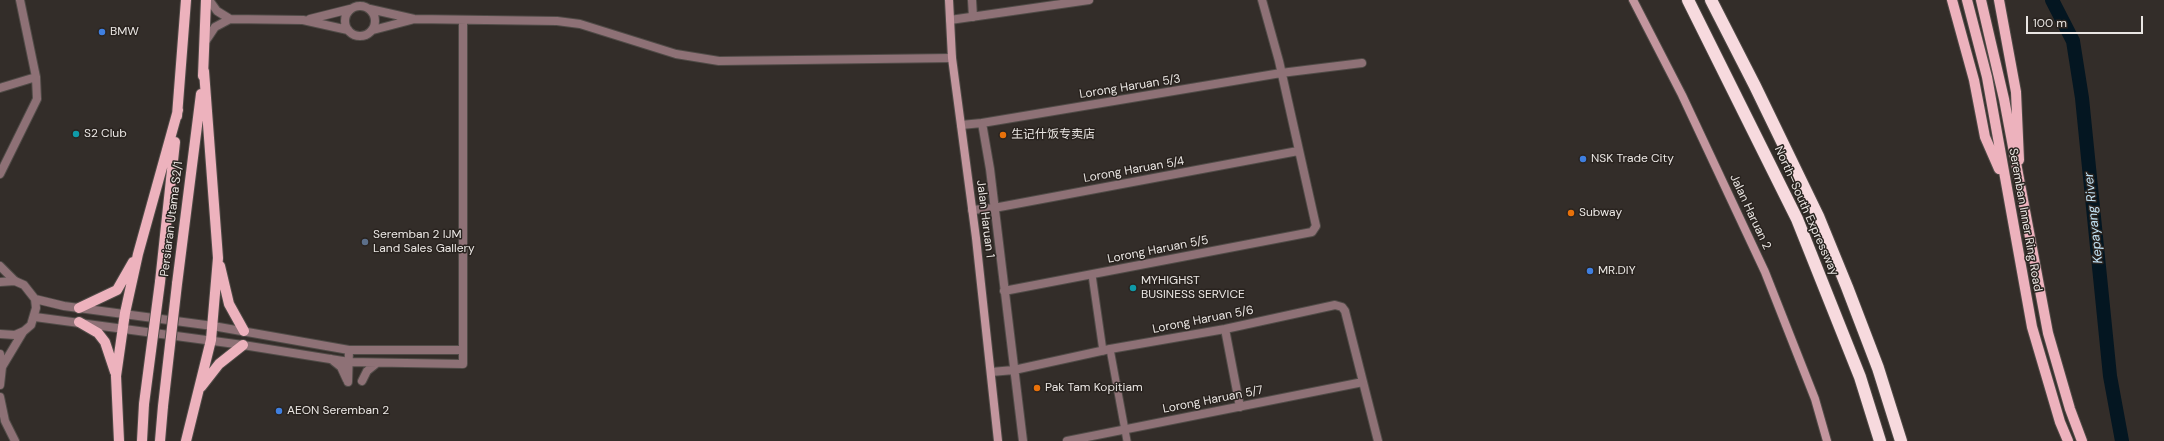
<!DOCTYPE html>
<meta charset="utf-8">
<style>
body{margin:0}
#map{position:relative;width:2164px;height:441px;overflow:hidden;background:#332d29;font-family:"DM Sans",sans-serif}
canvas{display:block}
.scale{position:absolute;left:2026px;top:16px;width:117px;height:18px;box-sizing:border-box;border:2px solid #eae6e3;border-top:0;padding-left:5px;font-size:12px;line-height:14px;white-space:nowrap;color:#eae6e3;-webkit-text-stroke:3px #29231f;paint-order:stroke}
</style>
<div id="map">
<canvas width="2164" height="441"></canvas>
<div class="scale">100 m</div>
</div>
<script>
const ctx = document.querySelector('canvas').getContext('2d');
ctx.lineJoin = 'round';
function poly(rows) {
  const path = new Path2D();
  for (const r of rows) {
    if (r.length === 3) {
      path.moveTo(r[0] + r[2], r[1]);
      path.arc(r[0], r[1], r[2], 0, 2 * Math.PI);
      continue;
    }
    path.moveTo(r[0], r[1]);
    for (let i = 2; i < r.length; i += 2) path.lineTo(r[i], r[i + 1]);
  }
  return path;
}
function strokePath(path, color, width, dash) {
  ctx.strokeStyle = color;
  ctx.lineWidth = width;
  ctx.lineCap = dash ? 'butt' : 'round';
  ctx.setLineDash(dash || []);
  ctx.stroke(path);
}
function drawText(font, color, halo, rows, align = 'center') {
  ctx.font = font + ' "DM Sans","Noto Sans SC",sans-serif';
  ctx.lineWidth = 3;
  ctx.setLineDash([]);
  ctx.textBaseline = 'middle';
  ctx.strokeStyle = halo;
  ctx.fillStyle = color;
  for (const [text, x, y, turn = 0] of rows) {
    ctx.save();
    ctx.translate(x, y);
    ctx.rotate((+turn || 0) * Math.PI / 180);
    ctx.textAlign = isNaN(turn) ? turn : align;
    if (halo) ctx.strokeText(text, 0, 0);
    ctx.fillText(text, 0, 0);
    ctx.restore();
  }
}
const river = poly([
 [2052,0,2073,41,2082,98,2110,376,2122,441]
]);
const pedestrian = poly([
 [1092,275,1103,351],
 [1110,349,1127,441]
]);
const minor = poly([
 [972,0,973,17],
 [950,20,1089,0],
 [0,88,36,77],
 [982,123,990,169,1023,441],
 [961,125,982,123,1281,73,1362,63],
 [0,174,37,99,36,77,20,0],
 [972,210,994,208,1298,151],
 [0,266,15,281],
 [1004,291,1312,232,1316,226,1279,61,1262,0],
 [1225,329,1240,407],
 [991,372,1014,370,1110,349,1225,329,1335,305,1342,307,1345,311,1378,441],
 [1067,441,1363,382]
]);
const tertiary = poly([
 [209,0,217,11,230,19],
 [360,21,15],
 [370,9,414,19,557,21,580,24,676,54,719,61,952,58],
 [310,19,350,9],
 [373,30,411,20],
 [205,42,215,27,230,19,303,20,348,30],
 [0,282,15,281,24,285,35,299,36,308,31,325,24,331,15,335,0,334],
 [35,299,64,306,213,326,349,350,463,350],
 [35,317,243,345,349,362,463,364,463,21],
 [0,354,2,367,0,385],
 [331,359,341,367,347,380],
 [2,367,23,332],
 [362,381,367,371,377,363],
 [348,382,349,350],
 [0,397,5,421,15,441]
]);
const secondary = poly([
 [949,0,952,58,976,238,998,441],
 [1633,0,1682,95,1765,272,1815,399,1827,441]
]);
const primary = poly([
 [1952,0,1974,80,1985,137,1999,169],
 [1967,0,1987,77,2032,327,2060,422,2068,441],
 [1981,0,2004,99,2048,333,2070,409,2082,441],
 [1999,0,2016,92,2019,160],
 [203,76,206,0],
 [177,116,186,0],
 [220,266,229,304,244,331],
 [160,282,175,142],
 [177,284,201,94],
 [79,308,117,290,133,262],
 [79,322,98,333,105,342,115,372],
 [201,387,219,364,243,345],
 [119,441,116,376,125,313,138,254,178,110],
 [142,441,144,404],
 [160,441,163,406],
 [186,441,211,340,218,258,204,71]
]);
const motorway = poly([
 [1688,0,1797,219,1860,377,1880,441],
 [1711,0,1755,86,1818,216,1847,287,1878,368,1901,441]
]);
const primaryBridge = poly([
 [144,404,160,282],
 [163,406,177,284]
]);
const markers = [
 [102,32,4,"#3f7fe0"],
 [76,134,4,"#0f9aa8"],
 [1003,135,4,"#e8710a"],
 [1583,159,4,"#3f7fe0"],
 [1571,213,4,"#e8710a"],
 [365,242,4,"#5c6f8a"],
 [1590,271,4,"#3f7fe0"],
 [1133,288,4,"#0f9aa8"],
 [1037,388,4,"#e8710a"],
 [279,411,4,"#3f7fe0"]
];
const poiNames = [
 ["BMW",110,32],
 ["S2 Club",84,134],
 ["生记什饭专卖店",1011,135],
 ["NSK Trade City",1591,159],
 ["Subway",1579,213],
 ["Seremban 2 IJM",373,235],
 ["Land Sales Gallery",373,249],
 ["MR.DIY",1598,271],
 ["MYHIGHST",1141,281],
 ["BUSINESS SERVICE",1141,295],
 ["Pak Tam Kopitiam",1045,388],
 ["AEON Seremban 2",287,411]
];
const streetNames = [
 ["Lorong Haruan 5/3",1130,87,-9],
 ["Lorong Haruan 5/4",1134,170,-10],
 ["North–South Expressway",1806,211,66],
 ["Jalan Haruan 2",1750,212,65],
 ["Persiaran Utama S2/1",172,219,-83],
 ["Jalan Haruan 1",985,219,83],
 ["Seremban Inner Ring Road",2025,220,80],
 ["Lorong Haruan 5/5",1158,250,-11],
 ["Lorong Haruan 5/6",1203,320,-11],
 ["Lorong Haruan 5/7",1213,400,-11]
];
const waterNames = [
 ["Kepayang River",2094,218,-96]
];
strokePath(river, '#041621', 14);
strokePath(pedestrian, '#504b47', 9);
strokePath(minor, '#504b47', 10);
strokePath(tertiary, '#504b47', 10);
strokePath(secondary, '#504b47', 10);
strokePath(primary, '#504b47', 12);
strokePath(motorway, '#504b47', 14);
strokePath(pedestrian, '#8e7176', 7);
strokePath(minor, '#8e7176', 8);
strokePath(tertiary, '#8e7176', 8);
strokePath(secondary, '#c3969e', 8);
strokePath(primary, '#edb2bd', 10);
strokePath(motorway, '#f7dade', 12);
strokePath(primaryBridge, '#504b47', 12, []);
strokePath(primaryBridge, '#edb2bd', 10);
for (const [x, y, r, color] of markers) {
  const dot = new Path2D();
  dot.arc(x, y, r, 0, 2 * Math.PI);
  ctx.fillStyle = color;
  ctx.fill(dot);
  strokePath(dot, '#29231f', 1.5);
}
drawText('12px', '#eae6e3', '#29231f', poiNames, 'left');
drawText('12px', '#eae6e3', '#29231f', streetNames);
drawText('italic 13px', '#c3e5f9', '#29231f', waterNames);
</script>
